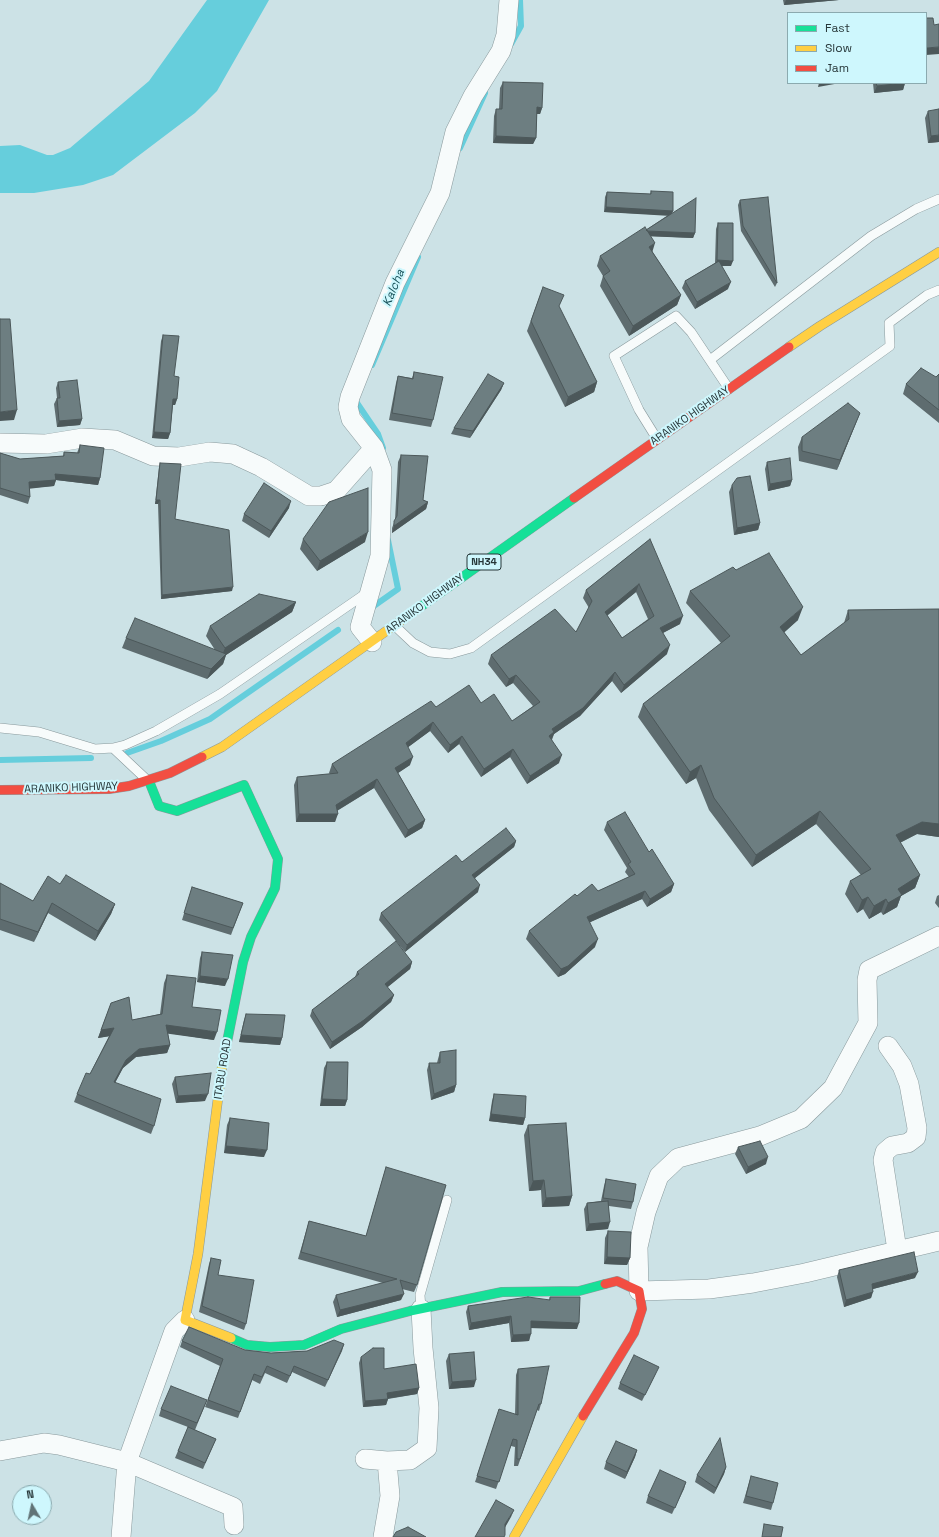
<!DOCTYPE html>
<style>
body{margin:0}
#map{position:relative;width:939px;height:1537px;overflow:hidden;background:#cce2e6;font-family:"Space Grotesk",sans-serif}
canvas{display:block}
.legend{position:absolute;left:787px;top:12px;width:140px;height:72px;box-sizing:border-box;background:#cef7fd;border:1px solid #8baaaf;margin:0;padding:5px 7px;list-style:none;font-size:12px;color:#273739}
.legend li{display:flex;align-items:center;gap:8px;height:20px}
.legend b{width:20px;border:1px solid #8baaaf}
.north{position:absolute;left:12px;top:1485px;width:40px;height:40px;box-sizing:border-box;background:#cef7fd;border:1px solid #8baaaf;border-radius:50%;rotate:351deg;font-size:11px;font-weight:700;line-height:16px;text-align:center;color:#273739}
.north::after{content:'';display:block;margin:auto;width:14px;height:18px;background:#617376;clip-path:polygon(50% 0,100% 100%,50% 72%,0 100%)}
</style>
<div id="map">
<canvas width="939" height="1537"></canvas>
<ul class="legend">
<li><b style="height:5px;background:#16e098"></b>Fast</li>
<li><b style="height:5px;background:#ffcf43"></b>Slow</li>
<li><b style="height:5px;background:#f24e42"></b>Jam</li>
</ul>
<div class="north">N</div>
</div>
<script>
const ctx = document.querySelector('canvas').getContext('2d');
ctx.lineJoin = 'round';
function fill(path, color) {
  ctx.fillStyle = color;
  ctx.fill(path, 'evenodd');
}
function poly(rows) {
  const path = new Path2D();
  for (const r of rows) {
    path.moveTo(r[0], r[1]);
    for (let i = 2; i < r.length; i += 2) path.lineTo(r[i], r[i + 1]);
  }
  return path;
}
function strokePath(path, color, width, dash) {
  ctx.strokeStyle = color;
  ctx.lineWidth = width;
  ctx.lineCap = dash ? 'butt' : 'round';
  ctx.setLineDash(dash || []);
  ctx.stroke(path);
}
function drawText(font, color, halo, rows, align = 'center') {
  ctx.font = font + ' "Space Grotesk",sans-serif';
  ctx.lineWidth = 4;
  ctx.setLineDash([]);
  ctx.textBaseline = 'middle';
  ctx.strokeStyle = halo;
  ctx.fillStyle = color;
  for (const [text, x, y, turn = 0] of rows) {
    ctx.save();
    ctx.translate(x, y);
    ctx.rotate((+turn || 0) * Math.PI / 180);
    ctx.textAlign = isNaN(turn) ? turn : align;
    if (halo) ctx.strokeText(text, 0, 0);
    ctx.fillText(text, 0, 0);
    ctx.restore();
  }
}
const water = poly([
 [207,0,269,0,217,91,195,113,113,175,83,185,34,193,0,193,0,146,20,145,47,155,53,155,70,148,149,81]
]);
const stream = poly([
 [511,44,521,26,520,0],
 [460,148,485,93],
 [372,365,418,257],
 [355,400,378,434,383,448],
 [371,608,398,589,388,540],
 [127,753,161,741,210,719,338,630],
 [0,760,91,758]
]);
const lane = poly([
 [710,360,871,236,916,209,939,199],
 [657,439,639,410,614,356,676,316,691,332,729,389],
 [395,626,413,643,430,652,450,654,471,648,890,346,889,323,927,295,939,290],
 [0,728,39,732,95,749,113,748,146,779],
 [113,748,125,745,156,731,220,694,368,592],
 [421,1309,420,1295,447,1200]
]);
const street = poly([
 [0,443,46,444,83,438,115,440,153,456,179,457,210,452,233,454,261,467,309,496,321,496,336,491,374,448],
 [372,642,360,627,380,556,382,470,374,448,351,419,348,407,350,397,395,283,440,193,455,132,473,96,501,51,506,35,509,0],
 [939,936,869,970,867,980,868,1023,833,1088,801,1119,760,1136,678,1158,659,1176,646,1212,638,1247,639,1291,709,1289,753,1283,805,1273,939,1241],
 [888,1046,902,1066,909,1084,917,1128,916,1137,908,1143,892,1146,885,1152,883,1160,897,1250],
 [0,1451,44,1443,59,1445,127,1462,233,1507,234,1525],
 [365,1459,387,1461],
 [121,1537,127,1462,174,1331,185,1320],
 [383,1537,390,1496,387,1461,410,1460,427,1448,429,1408,423,1348,421,1309]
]);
const fast = poly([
 [416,610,574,498],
 [149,781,159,806,177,811,244,785,278,859,275,888,251,937,243,962,222,1067],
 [231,1338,247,1345,270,1347,304,1345,341,1329,410,1311,502,1292,579,1291,605,1284]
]);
const slow = poly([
 [789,347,820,326,939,252],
 [202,757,222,747,416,610],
 [222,1067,198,1254,185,1320,231,1338],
 [514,1537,583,1416]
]);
const jam = poly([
 [574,498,789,347],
 [0,790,109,789,129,786,170,773,202,757],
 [583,1416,634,1333,642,1309,639,1291,617,1281,605,1284]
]);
const wall = poly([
 [783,0,839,0,784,5],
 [503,82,542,108,540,114,537,114,536,138,533,144,493,143,494,116,496,109,499,109,500,88],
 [873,83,905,83,903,90,874,93],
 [928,111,939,142,928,143,925,118],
 [651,191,673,211,672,213,695,233,693,238,651,236,652,251,681,295,677,305,629,336,600,286,603,276,597,266,600,256,646,230,668,215,604,212,605,197,607,192,650,194],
 [740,200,777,283,775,287,741,231,738,205],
 [718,223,731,266,722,266,728,289,695,309,682,288,685,281,715,263,716,229],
 [543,287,559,307,597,382,594,392,565,407,527,331],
 [163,335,174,376,177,399,175,405,173,405,170,433,168,439,152,438,161,341],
 [414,372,433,420,431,427,389,420,396,383,398,376,412,378],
 [939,374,939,423,903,394,906,384,936,377],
 [58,382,82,419,80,425,57,427,54,404,57,398,56,388],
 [504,383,501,390,470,438,451,434,454,428],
 [860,413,837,470,799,461,798,447,802,437],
 [80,445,100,478,98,485,56,480,54,486,29,488,30,497,28,504,0,495,0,453,20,459,63,456,64,452,77,453],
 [401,455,423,500,428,502,426,509,392,533,392,528,395,520,398,462],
 [767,462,792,480,790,486,768,491,765,469],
 [160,463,175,519,232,591,161,599,158,504,155,504,159,467],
 [732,485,760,523,758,530,734,535,729,492],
 [289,508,269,538,242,521,244,514],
 [303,539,365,542,317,571,300,549],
 [650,539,680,624,663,633,667,654,621,693,612,681,580,716,554,734,552,740,559,763,527,784,510,757,481,777,459,744,448,753,430,731,408,747,410,765,398,773,425,820,422,828,405,838,374,788,337,811,335,822,296,822,294,785,297,777,330,774,329,773,332,764,436,707,481,703,512,721,533,706,513,683,506,687,488,664,491,655,576,632,589,608,583,598,586,590],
 [636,592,648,619,622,638,607,615],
 [736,570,798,620,784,632,801,655,844,623,848,610,939,609,939,837,917,834,900,843,920,875,915,888,901,896,897,907,883,915,881,912,869,919,863,909,857,913,845,894,850,881,861,875,816,824,752,867,709,810,696,778,686,784,638,717,643,704,721,643,686,603,690,591],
 [296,602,292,612,226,655,223,664,207,679,122,648,126,638,215,650,206,636,210,626],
 [607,822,649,852,674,884,671,892,647,907,642,899,590,922,595,947,565,974,558,977,526,939,529,931,577,896,598,891,629,877,625,872,627,868,604,830],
 [516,841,514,847,475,878,478,892,405,952,379,920,381,913,462,862],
 [0,883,33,901,60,884,115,904,111,914,95,941,48,913,34,942,0,930],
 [192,887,243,903,231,935,182,920],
 [939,895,939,908,935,903,937,896],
 [202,952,225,986,197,982,200,958],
 [412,962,410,969,387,987,394,995,391,1002,362,1027,330,1049,310,1016,312,1010,355,977,357,972],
 [167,975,192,1007,214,1040,168,1033,170,1045,167,1053,136,1057,123,1068,115,1083,154,1126,151,1134,74,1102,77,1094,90,1074,109,1036,98,1038,111,1003,132,1020,160,1014,164,983],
 [246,1014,282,1038,280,1045,239,1042,244,1020],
 [440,1052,456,1085,454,1092,431,1100,427,1070,429,1063,437,1063,438,1059],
 [327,1062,347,1100,345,1106,320,1106,324,1068],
 [175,1077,205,1101,176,1103,172,1084],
 [494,1094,525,1118,523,1125,489,1121,492,1101],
 [230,1118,264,1157,224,1153,227,1125],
 [528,1125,572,1196,569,1206,542,1207,541,1190,529,1191,524,1135],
 [738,1147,766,1164,746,1174,735,1154],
 [386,1167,417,1285,414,1292,402,1289,401,1300,337,1317,333,1302,336,1295,383,1283,298,1259,307,1228,309,1221,366,1236],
 [606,1179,633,1202,631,1209,609,1206,608,1229,586,1231,584,1209,587,1203,601,1201,604,1186],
 [608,1231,630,1258,627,1265,604,1264,605,1238],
 [211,1258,218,1275,246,1324,244,1330,199,1312,209,1264],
 [839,1270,915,1278,873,1289,871,1298,844,1307,837,1277],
 [550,1297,577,1329,531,1328,529,1341,511,1342,509,1323,469,1330,466,1312,468,1306,549,1300],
 [182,1341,245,1350,271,1353,307,1351,344,1344,325,1387,292,1372,287,1383,265,1373,260,1384,252,1380,238,1418,205,1407,220,1366,180,1347],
 [449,1354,474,1387,449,1389,446,1361],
 [361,1357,384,1369,419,1388,417,1394,388,1399,386,1405,363,1407,359,1363],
 [518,1369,541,1404,539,1411,537,1410,518,1466,514,1466,515,1447,511,1446,496,1489,475,1482,497,1416,515,1415,516,1375],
 [656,1373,642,1401,618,1389,620,1383],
 [207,1400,195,1430,216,1439,203,1469,175,1458,188,1427,159,1416,161,1409],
 [637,1450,635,1457,625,1479,604,1469,606,1462],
 [726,1467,724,1474,714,1494,695,1482,697,1475],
 [751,1476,773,1503,771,1510,743,1503],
 [686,1482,672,1514,646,1503,648,1496]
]);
const shadedWall = poly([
 [786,0,839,0,784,5],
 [939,47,939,54,926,55,926,48],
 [819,83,840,83,818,87],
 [905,83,903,90,874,93,877,86],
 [537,107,542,108,540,114,534,114],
 [939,135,939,142,928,143,931,136],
 [496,136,536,138,533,144,493,143],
 [606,207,673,211,671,216,604,212],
 [644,231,695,233,693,238,642,236],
 [655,243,652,253,649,247],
 [717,260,733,261,731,266,715,266],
 [731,282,728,289,695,309,697,302],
 [681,295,677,305,629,336,633,326],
 [597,382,594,392,565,407,568,397],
 [504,383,501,390,470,438,473,431],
 [173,399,177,399,175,405,171,405],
 [17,410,14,420,0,421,0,412],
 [860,413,856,423,837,470,840,460],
 [82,419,80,425,57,427,59,421],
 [154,432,170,433,168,439,152,438],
 [55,474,100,478,98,485,56,480,54,486,27,489,29,482],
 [792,480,790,486,768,491,770,484],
 [156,500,160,500,158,504,155,504],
 [291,501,289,508,269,538,271,531],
 [428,502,426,509,392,533,394,526],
 [760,523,758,530,734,535,737,528],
 [368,532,365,542,317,571,320,561],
 [639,584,636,592,602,620,605,612],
 [233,587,232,591,161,599,162,595],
 [296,602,292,612,226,655,223,664,207,679,211,669,221,658,225,648],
 [803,607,798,620,776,640,780,627],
 [683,616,680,624,657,636,660,628],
 [670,645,667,654,621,693,624,685],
 [615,672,612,681,580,716,554,734,551,740,546,744,552,729],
 [516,675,513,683,506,687,509,679],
 [433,722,430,731,403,751,406,743],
 [462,736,459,744,448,753,450,745],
 [513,749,510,757,481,777,484,769],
 [562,755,559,763,527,784,530,776],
 [413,757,410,765,392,777,395,768],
 [701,765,696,778,686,784,690,772],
 [377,779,374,788,333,813,336,805],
 [820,811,816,824,752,867,756,855],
 [299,814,338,814,335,822,296,822],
 [425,820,422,828,405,838,408,830],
 [922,822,939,824,939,837,917,834,891,847,896,835],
 [516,841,514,847,470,882,472,875],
 [920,875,915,888,901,896,897,907,883,915,888,903,898,889],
 [674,884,671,892,647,907,650,899],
 [480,885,478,892,405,952,407,945],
 [645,891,642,899,584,925,587,917],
 [868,897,863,909,857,913,862,900],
 [886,899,881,912,869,919,874,906],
 [52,903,48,913,34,942,38,932],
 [115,904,111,914,95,941,98,931],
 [598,939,595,947,565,974,558,977,561,969],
 [412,962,410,969,383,991,385,984],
 [200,976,228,979,225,986,197,982],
 [394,995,391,1002,362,1027,330,1049,332,1042],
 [166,1025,217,1032,214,1040,163,1033],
 [114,1028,111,1036,98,1038,101,1030],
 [241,1035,282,1038,280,1045,239,1042],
 [170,1045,167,1053,136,1057,123,1068,111,1090,114,1082,126,1060,139,1049],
 [456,1085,454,1092,431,1100,434,1094],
 [208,1094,205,1101,176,1103,178,1096],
 [322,1099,347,1100,345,1106,320,1106],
 [491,1114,525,1118,523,1125,489,1121],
 [226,1146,267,1150,264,1157,224,1153],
 [768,1157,766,1164,746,1174,748,1167],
 [544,1180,541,1190,529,1191,533,1181],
 [572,1196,569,1206,542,1207,546,1198],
 [610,1222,608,1229,586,1231,589,1224],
 [607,1257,630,1258,627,1265,604,1264],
 [918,1272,915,1278,869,1290,872,1284],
 [873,1292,871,1298,844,1307,846,1300],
 [404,1294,401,1300,337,1317,340,1310],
 [511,1316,509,1323,469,1330,471,1323],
 [531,1321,579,1323,577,1329,528,1328],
 [531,1334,529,1341,511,1342,513,1335],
 [344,1344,342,1351,325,1387,328,1380],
 [476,1380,474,1387,449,1389,452,1382],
 [419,1388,417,1394,385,1399,387,1393],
 [388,1399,386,1405,363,1407,365,1401],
 [637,1450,635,1457,625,1479,627,1472],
 [726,1467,724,1474,714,1494,716,1488],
 [686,1482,684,1489,672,1514,675,1508],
 [514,1510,511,1517,503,1531,505,1524]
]);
const building = poly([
 [926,18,933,18,934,25,939,24,939,47,926,48,926,18],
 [503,82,543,83,542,108,537,107,536,138,496,136,496,109,502,109,503,82],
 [876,83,904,83,877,86,876,83],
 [939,109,939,135,931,136,928,111,939,109],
 [651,191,673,192,673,211,606,207,607,192,651,194,651,191],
 [768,197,777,283,743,226,740,200,768,197],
 [696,198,695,233,647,231,646,230,696,198],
 [718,223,733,223,733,261,717,260,718,223],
 [645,227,655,243,649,247,681,295,633,326,603,276,610,271,600,256,645,227],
 [719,261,731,282,697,302,685,281,719,261],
 [543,287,564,295,559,306,597,382,568,397,531,321,543,287],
 [0,319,10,319,17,410,0,412,0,319],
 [163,335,179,336,174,376,179,377,177,399,173,399,170,433,154,432,163,335],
 [921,368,936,377,939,374,939,410,906,384,921,368],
 [414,372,443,377,433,420,392,413,398,376,413,379,414,372],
 [488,374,504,383,473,431,454,428,488,374],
 [77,380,82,419,59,421,57,398,60,398,58,382,77,380],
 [848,403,860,413,840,460,802,451,802,437,848,403],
 [80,445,104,448,100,478,55,474,56,480,29,482,30,497,0,488,0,453,20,459,64,456,64,452,79,453,80,445],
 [401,455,428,456,423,500,428,502,394,526,394,521,397,516,401,455],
 [790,458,792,480,770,484,767,462,790,458],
 [160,463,181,464,175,519,229,530,233,587,162,595,160,500,156,500,160,463],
 [750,476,760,523,737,528,732,485,737,478,750,476],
 [264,483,291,501,271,531,244,514,264,483],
 [368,488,368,532,320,561,303,539,329,502,368,488],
 [650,539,683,616,660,628,670,645,624,685,615,672,583,708,552,729,554,732,549,736,562,755,530,776,513,749,484,769,462,736,450,745,433,722,406,743,413,757,395,768,425,820,408,830,377,779,336,805,338,814,299,814,297,777,338,773,332,764,431,701,436,707,469,685,481,703,494,694,512,721,540,702,516,675,509,679,491,655,555,609,576,632,592,601,586,590,650,539],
 [639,584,654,616,622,638,605,612,639,584],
 [769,553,803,607,780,627,801,655,849,619,848,610,939,609,939,824,922,822,896,835,920,875,898,889,902,895,888,903,886,899,874,906,868,897,862,900,850,881,871,869,820,811,756,855,714,798,701,765,690,772,643,704,730,636,690,591,733,567,736,570,769,553],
 [259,594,296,602,225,648,210,626,259,594],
 [135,618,226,654,211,669,126,638,135,618],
 [625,812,649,852,652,849,674,884,650,899,645,891,587,917,598,939,568,966,561,969,529,931,575,894,577,896,592,884,598,891,635,874,628,864,631,862,607,822,625,812],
 [506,828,516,841,472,875,480,885,407,945,381,913,456,855,462,862,506,828],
 [66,875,115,904,98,931,52,903,38,932,0,919,0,883,33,901,48,876,60,884,66,875],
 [192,887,243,903,233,928,184,913,192,887],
 [396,941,412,962,385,984,394,995,364,1020,332,1042,312,1010,359,974,357,972,396,941],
 [202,952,233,955,228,979,200,976,202,952],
 [167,975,196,978,192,1007,221,1010,217,1032,166,1025,170,1045,139,1049,126,1060,114,1082,161,1099,154,1126,77,1094,86,1073,90,1074,114,1028,101,1030,111,1003,129,997,132,1020,162,1014,167,975],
 [246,1014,285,1015,282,1038,241,1035,246,1014],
 [456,1050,456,1085,434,1094,429,1063,440,1063,440,1052,456,1050],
 [327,1062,348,1062,347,1100,322,1099,327,1062],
 [211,1073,208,1094,178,1096,175,1077,211,1073],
 [494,1094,526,1096,525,1118,491,1114,494,1094],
 [230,1118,269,1123,267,1150,226,1146,230,1118],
 [566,1123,572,1196,546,1198,544,1180,533,1181,528,1125,566,1123],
 [760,1141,768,1157,748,1167,738,1147,760,1141],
 [386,1167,446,1185,417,1285,400,1280,404,1294,340,1310,336,1295,397,1279,301,1252,309,1221,366,1236,386,1167],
 [606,1179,636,1184,633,1202,603,1198,606,1179],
 [608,1201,610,1222,589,1224,587,1203,608,1201],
 [608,1231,631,1232,630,1258,607,1257,608,1231],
 [914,1252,918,1272,872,1284,873,1292,846,1300,839,1270,914,1252],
 [211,1258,221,1260,218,1275,254,1280,246,1324,202,1306,211,1258],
 [528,1297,550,1300,550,1297,580,1297,579,1323,531,1321,531,1334,513,1335,511,1316,471,1323,468,1306,528,1297],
 [189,1327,245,1350,271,1353,307,1351,334,1340,344,1344,328,1380,294,1366,290,1376,267,1366,262,1377,254,1374,240,1412,208,1400,223,1359,182,1341,189,1327],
 [373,1348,384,1348,384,1369,416,1364,419,1388,387,1393,388,1399,365,1401,361,1357,373,1348],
 [474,1352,476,1380,452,1382,449,1354,474,1352],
 [634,1355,659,1367,645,1395,620,1383,634,1355],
 [549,1366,541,1404,539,1404,520,1459,517,1459,517,1440,513,1439,499,1482,477,1476,499,1409,518,1415,518,1369,549,1366],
 [171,1386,207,1400,197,1423,161,1409,171,1386],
 [188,1427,216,1439,205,1463,178,1451,188,1427],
 [720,1438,726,1467,716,1488,697,1475,720,1438],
 [616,1441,637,1450,627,1472,606,1462,616,1441],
 [660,1470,686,1482,675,1508,648,1496,660,1470],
 [751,1476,778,1483,773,1503,746,1496,751,1476],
 [496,1500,514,1510,505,1524,505,1535,504,1537,475,1537,496,1500],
 [764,1524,783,1527,781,1537,762,1537,764,1524],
 [408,1527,426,1537,393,1537,396,1532,408,1527]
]);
const shields = [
 [484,562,34]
];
const shieldNames = [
 ["NH34",484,562]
];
const streetNames = [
 ["ARANIKO HIGHWAY",690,416,-35],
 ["ARANIKO HIGHWAY",425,604,-36],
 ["ARANIKO HIGHWAY",71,788,-2],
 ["ITABU ROAD",223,1069,-81]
];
const waterNames = [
 ["Kalcha",394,288,-68]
];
fill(water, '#66cedc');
strokePath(stream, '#66cedc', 6);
strokePath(lane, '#89999c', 10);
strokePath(street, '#89999c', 20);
strokePath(fast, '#89999c', 10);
strokePath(slow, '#89999c', 10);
strokePath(jam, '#89999c', 10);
strokePath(lane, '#f7fbfb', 9);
strokePath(street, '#f7fbfb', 19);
strokePath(fast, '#16e098', 9);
strokePath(slow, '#ffcf43', 9);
strokePath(jam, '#f24e42', 9);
fill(wall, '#5e6c6f');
fill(shadedWall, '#4c585a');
fill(building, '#6d7e81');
strokePath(building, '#4c585a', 1);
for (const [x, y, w] of shields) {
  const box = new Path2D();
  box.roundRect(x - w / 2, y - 8, w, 16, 3);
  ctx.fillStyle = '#cef7fd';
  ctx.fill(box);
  strokePath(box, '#273739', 1);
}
drawText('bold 10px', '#273739', null, shieldNames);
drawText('11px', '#273739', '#cef7fd', streetNames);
drawText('italic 12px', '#134d55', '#cef7fd', waterNames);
</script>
